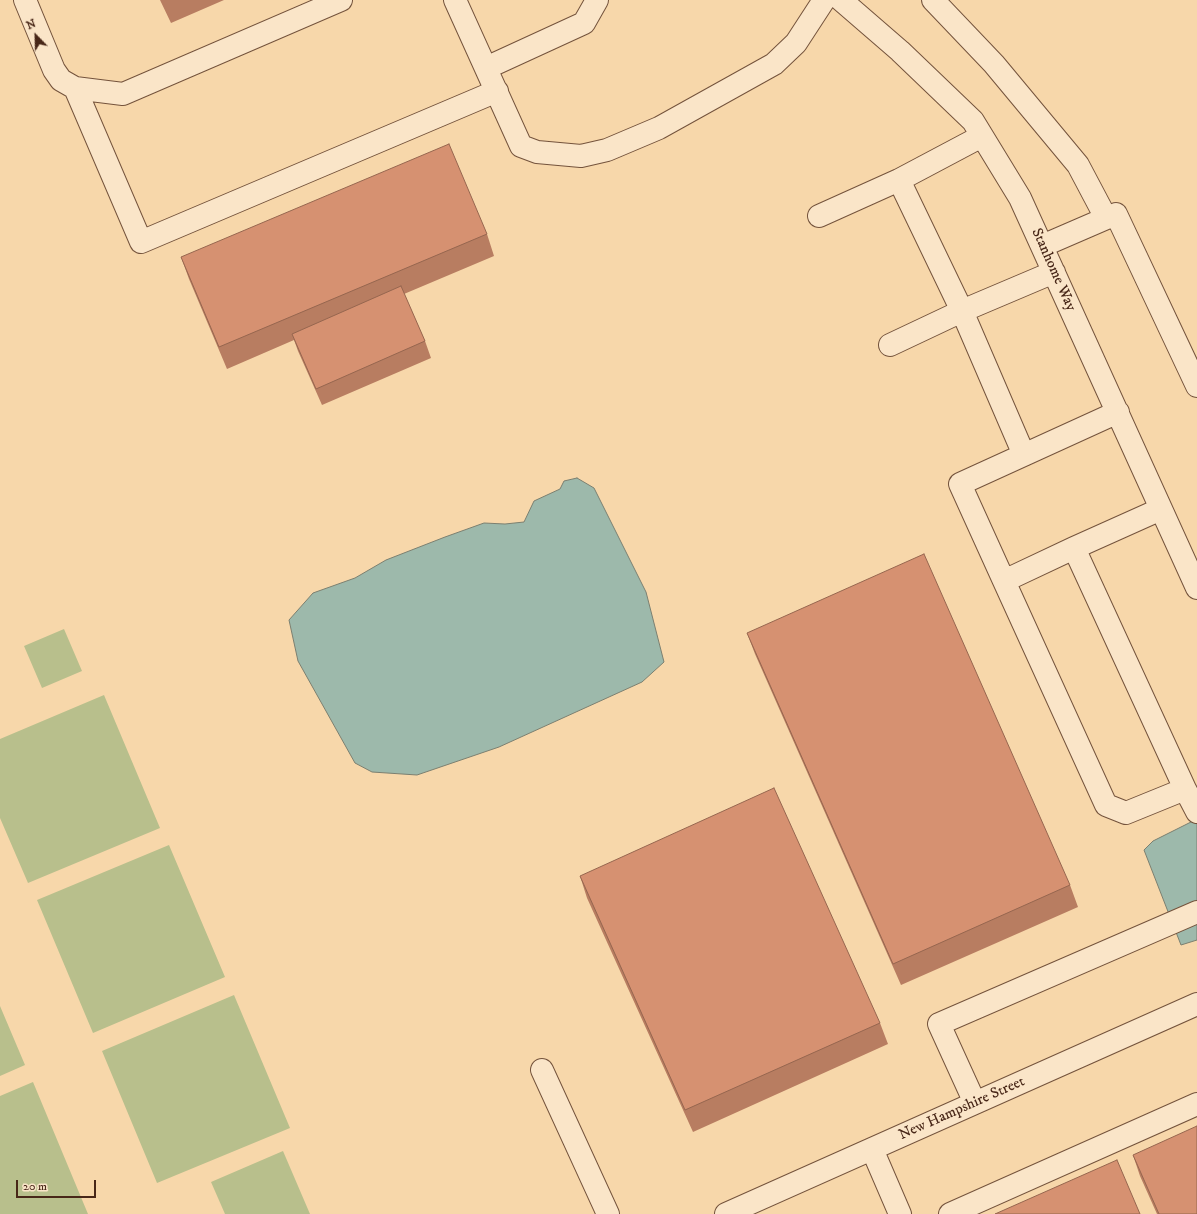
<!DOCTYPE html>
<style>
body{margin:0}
#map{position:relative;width:1197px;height:1214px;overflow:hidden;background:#f7d7aa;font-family:"IM FELL DW Pica",serif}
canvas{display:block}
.north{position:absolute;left:16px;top:16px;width:40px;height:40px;-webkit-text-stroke:3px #fae5c8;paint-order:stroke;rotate:337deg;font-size:11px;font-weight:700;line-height:16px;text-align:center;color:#482718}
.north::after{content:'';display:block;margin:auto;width:14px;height:18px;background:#482718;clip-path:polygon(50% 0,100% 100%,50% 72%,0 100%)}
.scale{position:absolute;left:16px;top:1180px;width:80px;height:18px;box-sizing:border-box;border:2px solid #482718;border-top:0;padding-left:5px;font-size:12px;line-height:14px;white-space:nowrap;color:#482718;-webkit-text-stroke:3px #fae5c8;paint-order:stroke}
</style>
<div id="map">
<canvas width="1197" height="1214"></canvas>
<div class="north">N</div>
<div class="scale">20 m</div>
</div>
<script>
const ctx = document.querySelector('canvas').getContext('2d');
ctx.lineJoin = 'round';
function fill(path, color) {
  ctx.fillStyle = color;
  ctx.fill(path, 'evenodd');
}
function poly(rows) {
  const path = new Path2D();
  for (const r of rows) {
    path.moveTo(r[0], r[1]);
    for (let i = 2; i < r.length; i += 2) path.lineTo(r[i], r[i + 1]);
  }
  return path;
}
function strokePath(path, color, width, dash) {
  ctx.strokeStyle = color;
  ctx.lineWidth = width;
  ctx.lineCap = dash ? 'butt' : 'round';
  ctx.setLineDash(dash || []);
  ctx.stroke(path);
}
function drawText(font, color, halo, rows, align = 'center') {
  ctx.font = font + ' "IM FELL DW Pica",serif';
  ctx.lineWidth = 3.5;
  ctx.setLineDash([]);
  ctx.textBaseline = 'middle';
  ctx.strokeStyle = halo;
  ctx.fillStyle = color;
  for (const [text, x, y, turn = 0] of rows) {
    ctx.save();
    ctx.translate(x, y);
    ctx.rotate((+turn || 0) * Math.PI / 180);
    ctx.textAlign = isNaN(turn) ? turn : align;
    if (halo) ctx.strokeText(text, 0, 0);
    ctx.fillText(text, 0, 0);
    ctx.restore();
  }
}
const green = poly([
 [64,629,82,671,42,688,24,646],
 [104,695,160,828,28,883,0,818,0,739],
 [169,845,225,977,93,1033,37,900],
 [234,995,290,1128,157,1183,102,1051],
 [0,1006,25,1065,0,1076],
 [33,1082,88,1214,0,1214,0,1096],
 [283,1151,310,1214,225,1214,211,1182]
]);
const water = poly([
 [577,478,594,488,646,592,664,662,642,682,499,747,417,775,372,772,355,763,298,661,289,620,313,593,355,578,386,560,445,537,484,523,505,524,524,522,534,501,560,489,564,481,577,478],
 [1197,819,1197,940,1181,945,1144,850,1153,841,1197,819]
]);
const minor = poly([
 [25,0,54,70,61,80,75,88,123,94,341,0],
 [455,0,521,146,537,152,581,156,607,150,659,128,774,64,796,43,824,0],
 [841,0,900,51,973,121,1020,198,1197,588],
 [933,0,994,64,1078,165,1106,218],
 [486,68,584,23,597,0],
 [75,88,141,242,497,91],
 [819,216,899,180],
 [1042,246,1116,214,1197,386],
 [890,345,962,311,899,180,982,136],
 [1024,455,962,311,1054,272],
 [1161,509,1074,548,1004,581,1106,805,1126,813,1185,789],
 [1074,548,1185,789,1197,812],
 [1004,581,960,484,1118,412],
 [542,1070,608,1214],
 [975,1103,939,1024,1197,912],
 [872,1149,900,1214],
 [726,1214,1197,1004],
 [950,1214,1197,1104]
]);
const wall = poly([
 [160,0,224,0,171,23],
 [487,234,494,256,404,294,425,341,431,358,322,405,298,351,294,340,227,369,189,279,181,257],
 [747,633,1070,885,1078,907,901,985,755,654],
 [580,876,880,1023,888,1044,693,1132,587,898],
 [1133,1155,1197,1214,1157,1214,1140,1176]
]);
const building = poly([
 [449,144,487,234,219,347,181,257,449,144],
 [401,286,425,341,316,389,292,334,401,286],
 [924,554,1070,885,893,964,747,633,924,554],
 [774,788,880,1023,685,1110,580,876,774,788],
 [1197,1126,1197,1214,1159,1214,1133,1155,1197,1126],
 [1117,1160,1140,1214,995,1214,1117,1160]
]);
const streetNames = [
 ["Stanhome Way",1053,270,66],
 ["New Hampshire Street",962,1109,-24]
];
fill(green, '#b8bf8c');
fill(water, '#9db9ab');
strokePath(water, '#7b7f70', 1);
strokePath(minor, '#74533c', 24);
strokePath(minor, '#fae5c8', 22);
fill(wall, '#b87d61');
fill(building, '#d69171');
strokePath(building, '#96664f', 1);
drawText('15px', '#482718', '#fae5c8', streetNames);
</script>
